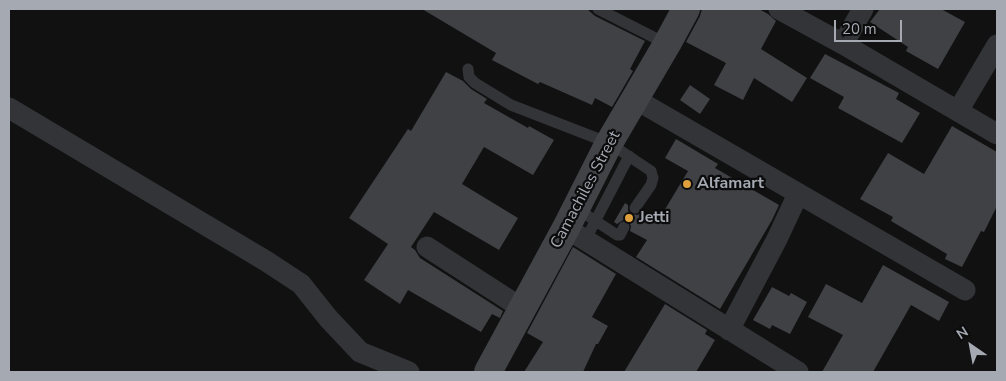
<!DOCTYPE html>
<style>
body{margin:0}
#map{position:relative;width:1006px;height:381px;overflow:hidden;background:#111112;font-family:"Nunito Sans",sans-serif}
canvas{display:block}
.frame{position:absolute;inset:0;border:10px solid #a4a9b2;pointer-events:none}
.north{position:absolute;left:946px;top:321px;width:50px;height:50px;-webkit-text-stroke:4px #0c0c0d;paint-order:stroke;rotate:327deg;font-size:14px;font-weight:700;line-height:20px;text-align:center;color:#a4a9b2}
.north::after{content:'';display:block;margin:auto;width:18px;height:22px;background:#a4a9b2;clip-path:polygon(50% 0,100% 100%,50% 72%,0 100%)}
.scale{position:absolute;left:834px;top:20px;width:68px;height:22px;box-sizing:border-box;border:2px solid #a4a9b2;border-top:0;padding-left:6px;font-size:15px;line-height:18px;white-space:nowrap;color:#a4a9b2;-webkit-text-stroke:4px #0c0c0d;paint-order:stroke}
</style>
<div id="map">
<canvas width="1006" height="381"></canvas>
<div class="frame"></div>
<div class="north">N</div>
<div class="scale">20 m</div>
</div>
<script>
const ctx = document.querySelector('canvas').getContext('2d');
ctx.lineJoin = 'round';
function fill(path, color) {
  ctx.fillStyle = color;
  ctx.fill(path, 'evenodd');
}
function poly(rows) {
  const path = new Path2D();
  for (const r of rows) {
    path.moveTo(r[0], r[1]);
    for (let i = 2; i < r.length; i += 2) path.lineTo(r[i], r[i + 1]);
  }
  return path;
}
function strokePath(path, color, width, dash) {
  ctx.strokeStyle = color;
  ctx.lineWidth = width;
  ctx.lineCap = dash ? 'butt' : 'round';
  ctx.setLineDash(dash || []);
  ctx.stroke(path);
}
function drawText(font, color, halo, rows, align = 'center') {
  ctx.font = font + ' "Nunito Sans",sans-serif';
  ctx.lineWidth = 4.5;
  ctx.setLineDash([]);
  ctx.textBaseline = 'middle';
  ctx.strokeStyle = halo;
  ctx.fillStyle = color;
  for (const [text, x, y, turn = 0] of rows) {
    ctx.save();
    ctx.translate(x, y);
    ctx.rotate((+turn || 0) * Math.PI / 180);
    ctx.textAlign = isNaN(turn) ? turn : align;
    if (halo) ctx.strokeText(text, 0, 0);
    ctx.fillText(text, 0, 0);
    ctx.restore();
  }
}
const building = poly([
 [422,9,587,9,595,16,645,41,630,69,633,71,612,107,595,98,592,105,540,82,538,84,492,60,496,53],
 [702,9,759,9,768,14,776,21,761,49,807,78,792,102,754,78,743,100,714,85,726,63,686,42,700,16],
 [880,9,941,9,965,22,938,69,906,51,908,47,870,22],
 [825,54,899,93,896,99,920,113,902,143,838,108,844,97,810,78],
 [446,72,463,81,471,89,487,99,484,103,528,128,529,126,554,140,533,175,484,147,462,184,518,218,499,250,434,212,411,247,415,250,420,258,503,311,500,318,492,314,481,332,408,290,400,304,364,280,388,244,349,218,408,129,411,131],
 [690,85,710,99,700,114,680,100],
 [952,126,997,152,997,206,984,232,981,231,962,267,945,259,947,254,891,221,893,217,860,199,888,153,924,174],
 [676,139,718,164,715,168,779,205,772,220,720,309,636,257,647,240,630,231,631,226,628,221,623,220,617,224,614,222,625,203,628,205,628,211,631,214,638,215,641,212,658,221,688,171,665,158],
 [573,247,616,274,592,317,608,326,598,344,596,344,583,372,524,372,543,342,527,333],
 [883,265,949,302,939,321,911,305,873,372,822,372,843,335,808,317,826,284,862,303],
 [772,287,789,296,791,293,807,302,790,334,772,325,770,329,753,320],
 [665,304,707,330,705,334,715,340,696,372,624,372]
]);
const lane = poly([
 [598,9,667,44],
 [468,69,469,77,475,83,511,105,609,143,651,171,653,178,651,185,635,208],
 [576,208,617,235,620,235,624,227],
 [585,241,629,156]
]);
const street = poly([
 [779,9,843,44,997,134],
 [843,44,863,9],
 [635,99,965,290],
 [9,108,266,261,301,284,328,318,360,352,409,372],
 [958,111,997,45],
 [566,228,798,372],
 [427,247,523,309],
 [729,330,777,239,798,194]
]);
const secondary = poly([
 [488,372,566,228,609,143,667,44,686,9]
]);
const markers = [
 [687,184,5,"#dea03d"],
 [629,218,5,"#dea03d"]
];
const poiNames = [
 ["Alfamart",697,184],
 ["Jetti",639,218]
];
const streetNames = [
 ["Camachiles Street",586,190,-62]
];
fill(building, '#404145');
strokePath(lane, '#333437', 11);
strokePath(street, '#333437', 21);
strokePath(secondary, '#414347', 28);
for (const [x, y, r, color] of markers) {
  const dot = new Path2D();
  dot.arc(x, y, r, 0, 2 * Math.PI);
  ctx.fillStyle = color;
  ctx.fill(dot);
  strokePath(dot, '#0c0c0d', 2);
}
drawText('bold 16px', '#a4a9b2', '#0c0c0d', poiNames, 'left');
drawText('16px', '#a4a9b2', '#0c0c0d', streetNames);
</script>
